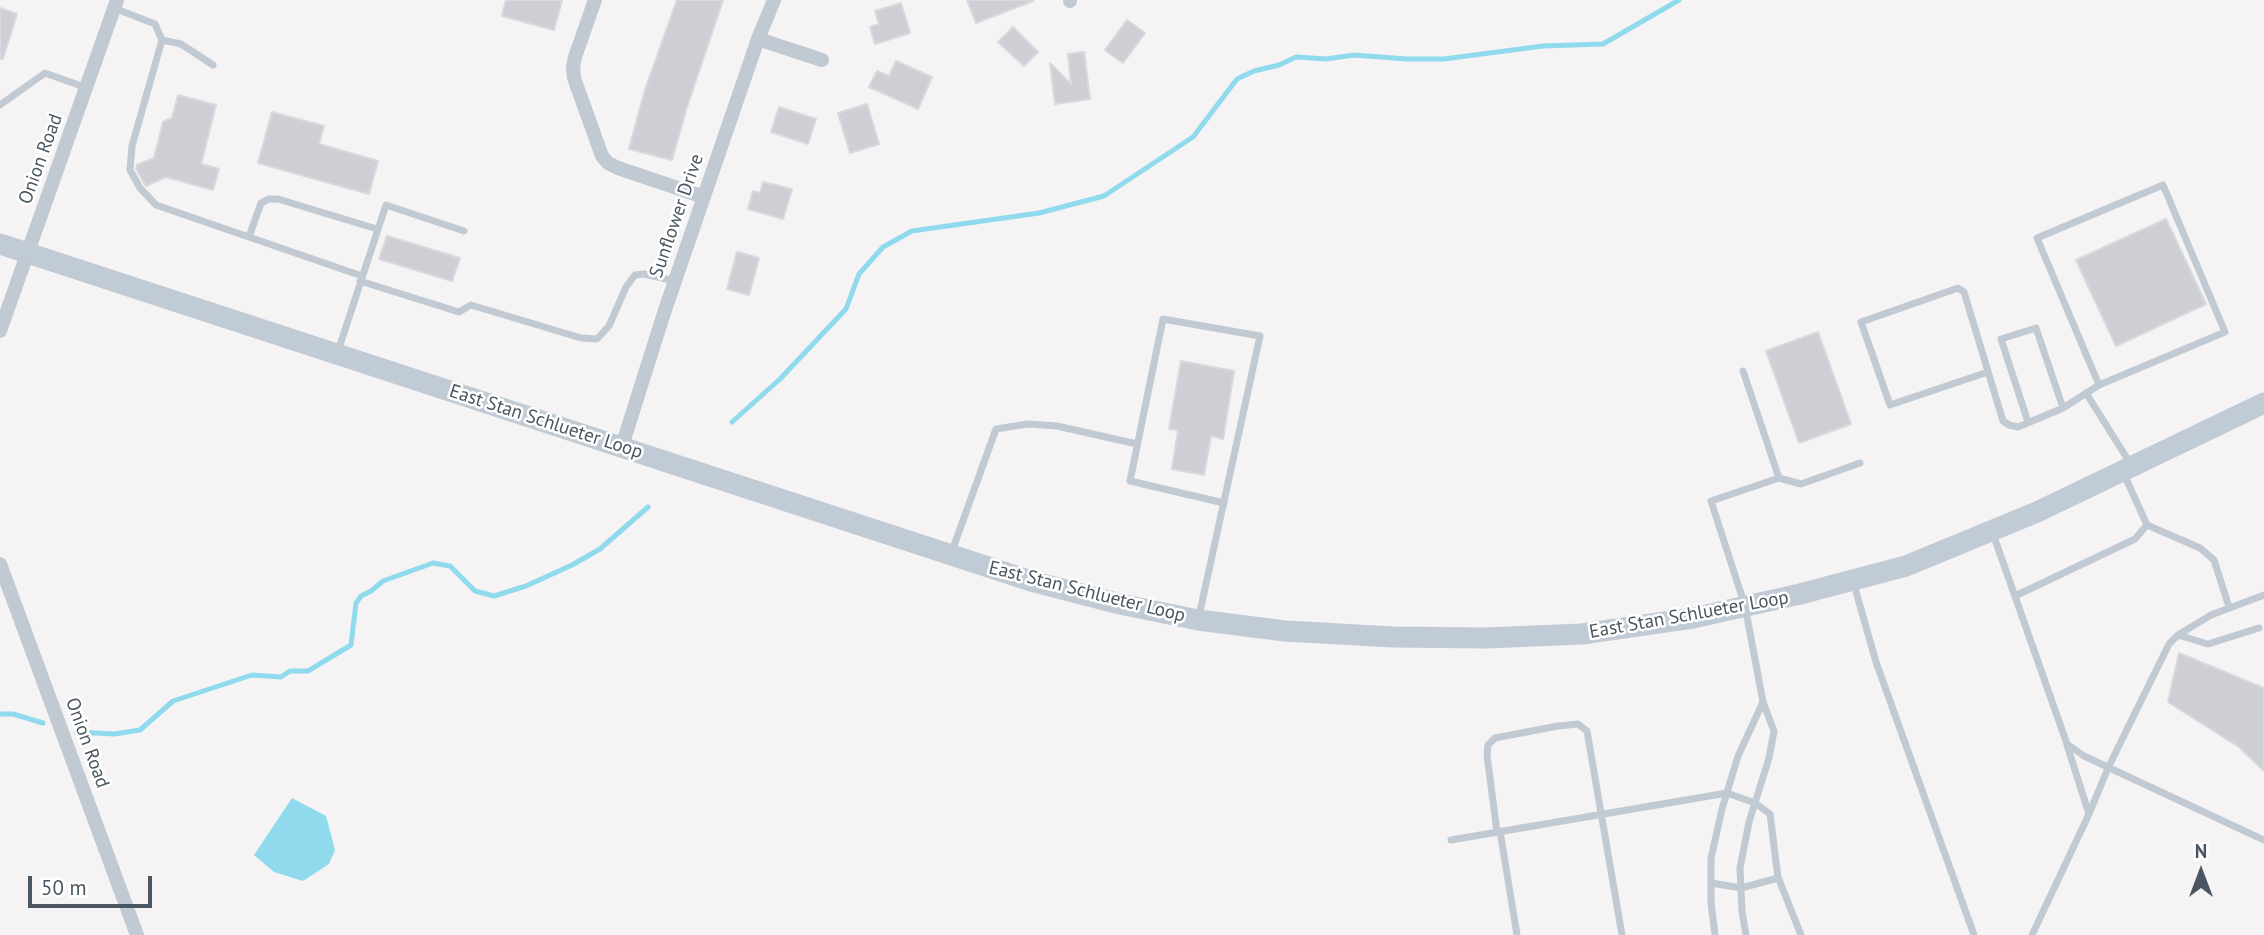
<!DOCTYPE html>
<style>
body{margin:0}
#map{position:relative;width:2264px;height:935px;overflow:hidden;background:#f5f3f3;font-family:"PT Sans",sans-serif}
canvas{display:block}
.north{position:absolute;left:2166px;top:837px;width:70px;height:70px;-webkit-text-stroke:5px #fff;paint-order:stroke;rotate:0deg;font-size:19px;font-weight:700;line-height:28px;text-align:center;color:#4a5661}
.north::after{content:'';display:block;margin:auto;width:24px;height:32px;background:#4a5661;clip-path:polygon(50% 0,100% 100%,50% 72%,0 100%)}
.scale{position:absolute;left:28px;top:876px;width:124px;height:32px;box-sizing:border-box;border:4px solid #4a5661;border-top:0;padding-left:9px;font-size:21px;line-height:24px;white-space:nowrap;color:#4a5661;-webkit-text-stroke:5px #fff;paint-order:stroke}
</style>
<div id="map">
<canvas width="2264" height="935"></canvas>
<div class="north">N</div>
<div class="scale">50 m</div>
</div>
<script>
const ctx = document.querySelector('canvas').getContext('2d');
ctx.lineJoin = 'round';
function fill(path, color) {
  ctx.fillStyle = color;
  ctx.fill(path, 'evenodd');
}
function poly(rows) {
  const path = new Path2D();
  for (const r of rows) {
    path.moveTo(r[0], r[1]);
    for (let i = 2; i < r.length; i += 2) path.lineTo(r[i], r[i + 1]);
  }
  return path;
}
function strokePath(path, color, width, dash) {
  ctx.strokeStyle = color;
  ctx.lineWidth = width;
  ctx.lineCap = dash ? 'butt' : 'round';
  ctx.setLineDash(dash || []);
  ctx.stroke(path);
}
function drawText(font, color, halo, rows, align = 'center') {
  ctx.font = font + ' "PT Sans",sans-serif';
  ctx.lineWidth = 5;
  ctx.setLineDash([]);
  ctx.textBaseline = 'middle';
  ctx.strokeStyle = halo;
  ctx.fillStyle = color;
  for (const [text, x, y, turn = 0] of rows) {
    ctx.save();
    ctx.translate(x, y);
    ctx.rotate((+turn || 0) * Math.PI / 180);
    ctx.textAlign = isNaN(turn) ? turn : align;
    if (halo) ctx.strokeText(text, 0, 0);
    ctx.fillText(text, 0, 0);
    ctx.restore();
  }
}
const water = poly([
 [292,798,326,816,335,850,329,864,303,881,274,872,254,855]
]);
const stream = poly([
 [732,422,780,379,846,309,859,274,883,247,912,231,1039,213,1104,196,1193,137,1237,79,1254,71,1279,65,1296,57,1326,59,1354,55,1407,59,1444,59,1543,46,1603,44,1679,0],
 [0,714,13,714,43,723],
 [76,732,114,734,140,730,173,701,252,675,281,677,290,671,308,671,351,645,356,603,361,596,371,591,383,581,433,563,450,566,475,591,494,596,526,586,572,565,600,549,648,507]
]);
const building = poly([
 [506,0,562,0,554,30,502,16,506,0],
 [677,0,723,0,686,110,672,160,629,149,645,90,677,0],
 [967,0,1033,0,1033,1,976,23,967,0],
 [901,3,910,33,875,44,870,27,879,24,875,11,901,3],
 [0,8,17,14,3,59,0,59,0,8],
 [1127,20,1145,33,1123,63,1105,50,1127,20],
 [1013,27,1038,52,1024,66,998,42,1013,27],
 [1084,52,1090,99,1055,104,1050,63,1071,84,1068,54,1084,52],
 [896,61,932,77,918,109,869,87,877,71,889,76,896,61],
 [178,95,216,105,201,164,219,169,213,190,166,177,146,186,136,169,137,165,154,158,163,122,172,118,178,95],
 [867,104,879,144,850,153,838,113,867,104],
 [779,107,816,119,808,144,771,132,779,107],
 [272,112,324,126,319,144,378,161,369,194,258,163,272,112],
 [763,182,792,189,783,219,748,209,753,191,760,193,763,182],
 [2166,219,2206,304,2116,346,2076,260,2166,219],
 [387,236,460,258,452,281,379,259,387,236],
 [737,252,759,258,749,295,727,289,737,252],
 [1818,332,1851,424,1799,443,1766,351,1818,332],
 [1181,361,1234,371,1223,439,1211,436,1204,475,1172,469,1178,430,1169,429,1181,361],
 [2179,653,2264,688,2264,771,2239,747,2168,702,2179,653]
]);
const service = poly([
 [114,8,155,24,162,40,132,146,130,170,140,188,156,205,362,276],
 [162,40,181,44,213,65],
 [0,105,45,73,87,88],
 [249,237,261,203,269,199,278,199,377,229],
 [360,281,459,312,471,305,581,338,597,339,609,326,626,287,635,275,644,274,675,281],
 [338,351,386,205,464,231],
 [1743,371,1779,478,1711,501,1745,606,1763,702,1774,731,1769,758,1749,822,1740,868,1742,911,1746,935],
 [1988,372,1890,405,1861,322,1958,288,1964,292,2003,421,2009,425,2018,427,2063,408,2099,385,2225,332,2163,185,2037,238,2099,385],
 [2086,393,2130,463],
 [2028,422,2001,339,2036,328,2063,408],
 [1779,478,1801,484,1860,463],
 [2147,525,2200,548,2214,560,2229,607],
 [1992,531,2067,744,2084,756,2264,840],
 [952,551,996,429,1028,424,1057,426,1137,444],
 [1853,581,1876,662,1974,935],
 [2015,596,2135,539,2147,525,2123,472],
 [1199,616,1260,336,1163,319,1130,481,1224,503],
 [2178,635,2208,644,2259,628],
 [2067,745,2089,814],
 [1500,831,1517,935],
 [1497,832,1487,755,1488,745,1495,738,1558,726,1578,724,1587,731,1622,935],
 [1451,840,1727,793,1755,803,1770,814,1778,878,1741,888,1711,883],
 [1778,877,1801,935],
 [1715,935,1711,902,1711,858,1722,809,1738,756,1763,702],
 [2032,935,2089,814,2108,768,2169,644,2178,635,2211,615,2264,595]
]);
const minor = poly([
 [595,0,575,57,573,67,574,78,602,156,608,163,618,168,704,197],
 [1070,0,1070,1],
 [758,39,822,60],
 [0,331,117,0],
 [622,446,664,313,758,39,774,0],
 [0,564,137,935]
]);
const secondary = poly([
 [0,244,1031,581,1120,604,1198,620,1285,631,1393,637,1486,638,1582,634,1693,618,1800,594,1906,566,2037,512,2264,403]
]);
const streetNames = [
 ["Onion Road",41,159,-70],
 ["Sunflower Drive",677,216,-71],
 ["East Stan Schlueter Loop",546,422,18],
 ["East Stan Schlueter Loop",1087,592,14],
 ["East Stan Schlueter Loop",1689,615,-10],
 ["Onion Road",87,743,70]
];
fill(water, '#90daee');
strokePath(stream, '#90daee', 5);
fill(building, '#cdcfd5');
strokePath(building, '#d7d9de', 2);
strokePath(service, '#c1cad2', 7);
strokePath(minor, '#c1cad2', 14);
strokePath(secondary, '#c1cbd6', 21);
drawText('19px', '#4a5661', '#fff', streetNames);
</script>
